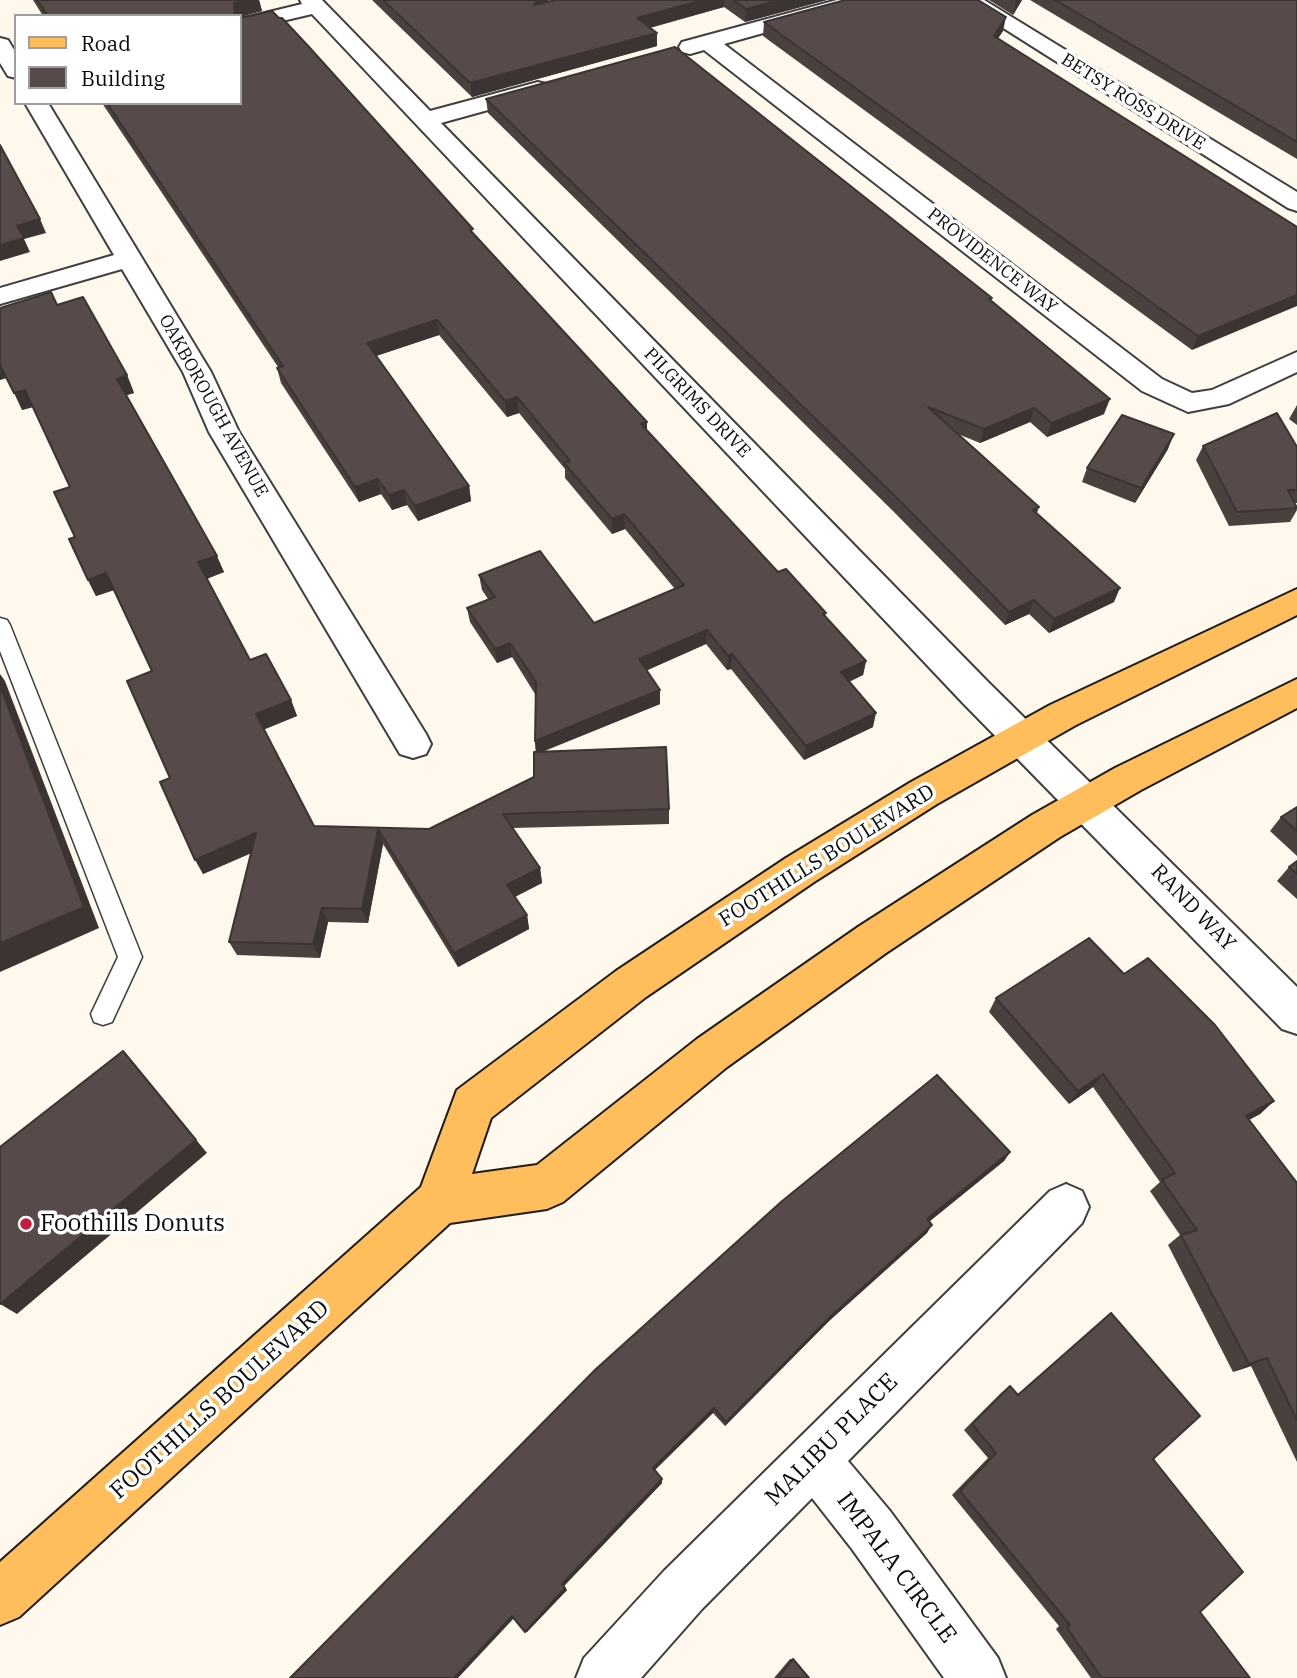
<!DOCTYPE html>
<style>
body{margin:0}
#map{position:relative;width:1297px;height:1678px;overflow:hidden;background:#fff8ec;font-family:"IBM Plex Serif",serif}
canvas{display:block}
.legend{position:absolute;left:14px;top:14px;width:228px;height:91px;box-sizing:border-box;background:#fff;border:2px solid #9e9e9e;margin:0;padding:9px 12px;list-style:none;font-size:21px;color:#0c0c0c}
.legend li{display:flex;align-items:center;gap:14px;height:35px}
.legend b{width:35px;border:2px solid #9e9e9e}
</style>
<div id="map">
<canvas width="1297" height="1678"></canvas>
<ul class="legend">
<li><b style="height:9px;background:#ffbd5c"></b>Road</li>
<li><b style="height:19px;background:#564b48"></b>Building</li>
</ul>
</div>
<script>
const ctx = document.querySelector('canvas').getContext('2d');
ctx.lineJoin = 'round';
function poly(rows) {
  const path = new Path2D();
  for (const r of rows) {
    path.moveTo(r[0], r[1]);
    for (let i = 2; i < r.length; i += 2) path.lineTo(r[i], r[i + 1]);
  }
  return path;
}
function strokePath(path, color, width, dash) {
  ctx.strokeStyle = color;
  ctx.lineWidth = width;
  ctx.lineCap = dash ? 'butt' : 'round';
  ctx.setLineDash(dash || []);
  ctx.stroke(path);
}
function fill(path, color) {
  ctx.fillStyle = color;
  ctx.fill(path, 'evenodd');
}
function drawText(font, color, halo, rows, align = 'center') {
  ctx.font = font + ' "IBM Plex Serif",serif';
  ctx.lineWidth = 7;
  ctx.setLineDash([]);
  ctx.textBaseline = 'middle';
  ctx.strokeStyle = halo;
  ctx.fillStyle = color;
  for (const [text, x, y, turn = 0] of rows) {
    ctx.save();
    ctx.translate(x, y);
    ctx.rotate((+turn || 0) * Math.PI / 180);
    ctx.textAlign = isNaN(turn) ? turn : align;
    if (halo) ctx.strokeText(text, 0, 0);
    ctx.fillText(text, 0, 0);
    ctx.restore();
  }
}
const service = poly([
 [0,618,7,620,10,625,142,957,112,1022,103,1025,94,1022,91,1014,118,957,0,651,0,618]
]);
const minor = poly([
 [300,0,322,0,430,111,538,82,546,84,549,89,546,94,441,123,988,682,1297,987,1297,1034,1282,1029,962,702,312,14,240,31,240,19,302,4,300,0],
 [837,0,870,0,867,4,724,44,1162,379,1192,393,1212,390,1297,352,1297,372,1229,404,1188,412,1142,391,704,50,690,54,682,52,679,47,682,42,837,0],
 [959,0,984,0,1297,192,1297,211,1288,208,959,0],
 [0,38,8,40,16,53,16,78,8,76,0,63,0,38],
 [25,103,48,103,211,372,239,432,426,734,431,744,426,754,413,758,400,754,209,432,183,372,122,269,0,304,0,288,114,255,25,103],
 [1066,1184,1082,1191,1089,1207,1082,1223,848,1461,890,1511,998,1658,1006,1678,944,1678,852,1549,812,1498,702,1609,641,1678,576,1678,584,1658,664,1571,1050,1191,1066,1184]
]);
const primary = poly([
 [1297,589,1297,615,1076,725,937,804,814,882,646,997,491,1118,472,1174,537,1165,697,1039,858,927,1032,815,1115,768,1297,679,1297,708,1141,790,1060,837,886,953,727,1067,563,1202,547,1209,450,1223,19,1617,0,1625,0,1562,421,1187,457,1090,616,971,786,858,911,782,1050,705,1297,589]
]);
const wall = poly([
 [33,0,259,0,262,11,240,16,43,16],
 [372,0,549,0,547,2,555,0,827,0,745,22,724,7,650,28,657,46,472,97],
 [989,0,1022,0,1013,15],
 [1030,0,1297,0,1297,159],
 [764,22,1003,31,998,38,1297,227,1192,350,763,36],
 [486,99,992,298,991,301,1104,414,1047,437,1030,422,980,443,958,434,1039,507,1037,513,1114,602,1049,633,1029,614,1005,625,894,512,488,113],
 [102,103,240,103,474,234,647,422,647,430,778,572,826,613,825,616,866,661,863,675,849,682,873,727,804,760,731,669,727,670,706,644,647,670,660,704,542,752,669,809,669,824,513,828,540,868,542,883,515,897,527,915,529,929,458,967,383,844,368,923,328,922,320,958,237,955,229,942,251,853,203,874,170,778,152,671,114,590,96,596,88,580,75,537,70,487,33,407,22,410,57,305,127,375,134,393,126,395,224,572,207,579,250,660,291,700,297,716,264,729,314,826,429,829,534,777,536,752,535,741,535,694,512,657,497,663,470,622,467,608,488,599,482,590,479,575,594,623,675,589,625,529,612,534,565,478,565,469,519,413,507,417,439,335,376,356,469,486,471,501,418,521,407,505,392,510,381,494,359,502,281,383,277,368,278,367],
 [1297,405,1297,425,1289,419],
 [1203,446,1297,447,1297,503,1295,503,1297,510,1290,522,1229,526,1196,460],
 [1168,449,1135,503,1082,482,1087,468],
 [1297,807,1297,856,1270,831,1281,817],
 [1297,861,1297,899,1277,881,1289,867],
 [1124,974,1274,1101,1260,1114,1249,1120,1297,1183,1297,1462,1251,1366,1233,1372,1168,1245,1180,1235,1150,1191,1160,1182,1093,1087,1069,1104,989,1012,996,998],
 [1010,1152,1004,1161,929,1222,927,1233,829,1321,725,1426,713,1413,654,1470,662,1483,564,1586,567,1590,527,1632,525,1632,514,1618,290,1678],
 [1111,1313,1200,1612,1250,1678,1091,1678,1056,1629,1059,1626,952,1495,988,1458,964,1430,1002,1392,1010,1386,1018,1394],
 [790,1659,793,1659,809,1678,774,1678]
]);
const shadedWall = poly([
 [246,0,259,0,262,11,240,17,240,16,235,16,234,3],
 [538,0,549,0,535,18,534,5],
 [703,0,724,0,724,7,637,31,637,18],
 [780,0,827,0,745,22,746,9],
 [1016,0,1022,0,1013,15,1016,1],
 [1006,17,1003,31,991,49,994,36],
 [657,33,657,46,472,97,470,83],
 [40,219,46,233,24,239,30,252,0,261,0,245,17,226],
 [1297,295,1297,306,1192,350,1198,336],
 [437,320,439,335,370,358,367,343],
 [0,365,7,378,0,380],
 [127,375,134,393,124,396,117,379],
 [25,390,33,407,22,410,14,393],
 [517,397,519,413,507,417,505,401],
 [1110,399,1104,414,1047,437,1052,423],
 [1034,408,1030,422,980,443,984,429],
 [647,422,647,437,641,424],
 [1174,434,1168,449,1135,503,1141,488],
 [378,479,381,494,359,502,355,487],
 [469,486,471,501,418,521,415,506],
 [404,490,407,505,392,510,389,495],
 [624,514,625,529,612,534,612,519],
 [217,556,224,572,205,579,198,562],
 [106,573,114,590,96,596,88,580],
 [1120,588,1114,602,1049,633,1054,619],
 [1034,600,1029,614,1005,625,1009,612],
 [707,630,706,644,639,674,639,659],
 [510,643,512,657,497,663,495,649],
 [732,654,731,669,727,670,728,656],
 [866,661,863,675,838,686,841,672],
 [0,674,5,681,99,928,0,972],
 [660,690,660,704,536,754,535,741],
 [291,700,297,716,263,730,256,714],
 [876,713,873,727,804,760,806,746],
 [378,829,383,844,368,923,362,909],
 [256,833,263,848,203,874,195,860],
 [540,868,542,883,510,899,507,885],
 [322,908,328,922,320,958,313,944],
 [527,915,529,929,458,967,454,953],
 [123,1051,207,1153,17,1314,0,1304],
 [1103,1074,1093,1087,1069,1104,1078,1091],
 [1274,1101,1260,1114,1233,1128,1246,1116],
 [1010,1152,1004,1161,922,1227,927,1219],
 [932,1225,927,1233,829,1321,725,1426,726,1422,832,1315],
 [1267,1358,1251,1366,1233,1372,1249,1364],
 [714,1408,713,1413,653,1472,653,1468],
 [662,1479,662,1483,564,1586,562,1584],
 [565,1588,567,1590,527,1632,525,1632],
 [512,1616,515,1617,458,1678,454,1678]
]);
const building = poly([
 [37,0,246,0,234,3,235,16,48,16,37,0],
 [383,0,538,0,534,5,555,0,703,0,637,18,657,33,470,83,383,0],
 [733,0,780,0,746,9,733,0],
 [845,0,978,0,1006,17,994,36,1297,227,1297,295,1198,336,764,22,845,0],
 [1055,0,1297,0,1297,142,1055,0],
 [272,11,279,18,282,18,310,48,473,229,470,230,647,422,641,424,778,572,786,569,826,613,823,614,866,661,841,672,876,713,806,746,732,654,728,656,707,630,639,659,660,690,535,741,536,682,510,643,495,649,467,608,495,597,479,575,540,551,594,623,684,585,624,514,612,519,564,463,570,461,517,397,505,401,437,320,367,343,469,486,415,506,404,490,389,495,378,479,355,487,277,368,283,366,107,103,240,103,240,18,272,11],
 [675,47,992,298,989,299,1110,399,1052,423,1034,408,984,429,928,407,1039,507,1033,510,1120,588,1054,619,1034,600,1009,612,897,498,486,99,675,47],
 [0,145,40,219,17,226,24,238,0,245,0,145],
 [51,292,57,305,83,297,127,375,117,379,217,556,198,562,250,660,266,654,291,700,256,714,314,826,429,829,534,777,534,752,666,747,669,809,503,814,540,868,507,885,527,915,454,953,378,829,362,909,322,908,313,944,229,942,256,833,195,860,160,782,170,778,127,681,152,671,106,573,88,580,69,539,75,537,54,492,70,487,25,390,14,393,0,365,0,308,51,292],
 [1277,413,1297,447,1297,490,1288,490,1297,508,1237,512,1203,446,1277,413],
 [1122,415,1174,434,1141,488,1087,468,1122,415],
 [0,686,84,907,0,943,0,686],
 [1297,807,1297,831,1281,817,1297,807],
 [1297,861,1297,874,1289,867,1297,861],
 [1089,938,1124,974,1148,958,1215,1025,1274,1101,1246,1116,1297,1183,1297,1420,1267,1358,1249,1364,1181,1235,1197,1230,1162,1180,1175,1173,1103,1074,1078,1091,996,998,1089,938],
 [123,1051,196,1140,0,1304,0,1147,123,1051],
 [937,1075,1010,1152,927,1219,932,1225,832,1315,726,1422,714,1408,653,1468,662,1479,562,1584,565,1588,525,1632,512,1616,454,1678,290,1678,596,1369,781,1202,937,1075],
 [1111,1313,1200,1416,1153,1459,1243,1572,1200,1612,1250,1678,1102,1678,1067,1628,1070,1625,960,1491,996,1453,972,1424,1010,1386,1018,1395,1111,1313],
 [793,1659,809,1678,778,1678,793,1659]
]);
const markers = [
 [26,1224,7,"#c61a3e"]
];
const farStreetnames = [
 ["BETSY ROSS DRIVE",1133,102,32],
 ["PROVIDENCE WAY",992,261,38],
 ["PILGRIMS DRIVE",697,403,46],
 ["OAKBOROUGH AVENUE",213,406,61]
];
const streetNames = [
 ["FOOTHILLS BOULEVARD",827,856,-32],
 ["RAND WAY",1193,908,46]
];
const nearPoinames = [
 ["Foothills Donuts",40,1224]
];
const nearStreetnames = [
 ["FOOTHILLS BOULEVARD",220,1400,-42],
 ["MALIBU PLACE",832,1440,-45],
 ["IMPALA CIRCLE",896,1568,53]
];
strokePath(service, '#3f3f3f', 3);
strokePath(minor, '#3f3f3f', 4);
strokePath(primary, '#1d1d1d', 4);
fill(service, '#fff');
fill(minor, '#fff');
fill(primary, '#ffbd5c');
fill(wall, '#4a403e');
fill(shadedWall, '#3c3432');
fill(building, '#564b48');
strokePath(building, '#3c3432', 2);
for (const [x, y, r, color] of markers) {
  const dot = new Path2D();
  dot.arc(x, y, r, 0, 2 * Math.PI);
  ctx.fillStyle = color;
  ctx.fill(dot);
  strokePath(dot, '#fff', 2.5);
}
drawText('18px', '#0c0c0c', '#fff', farStreetnames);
drawText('21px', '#0c0c0c', '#fff', streetNames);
drawText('24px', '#0c0c0c', '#fff', nearPoinames, 'left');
drawText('24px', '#0c0c0c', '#fff', nearStreetnames);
</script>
